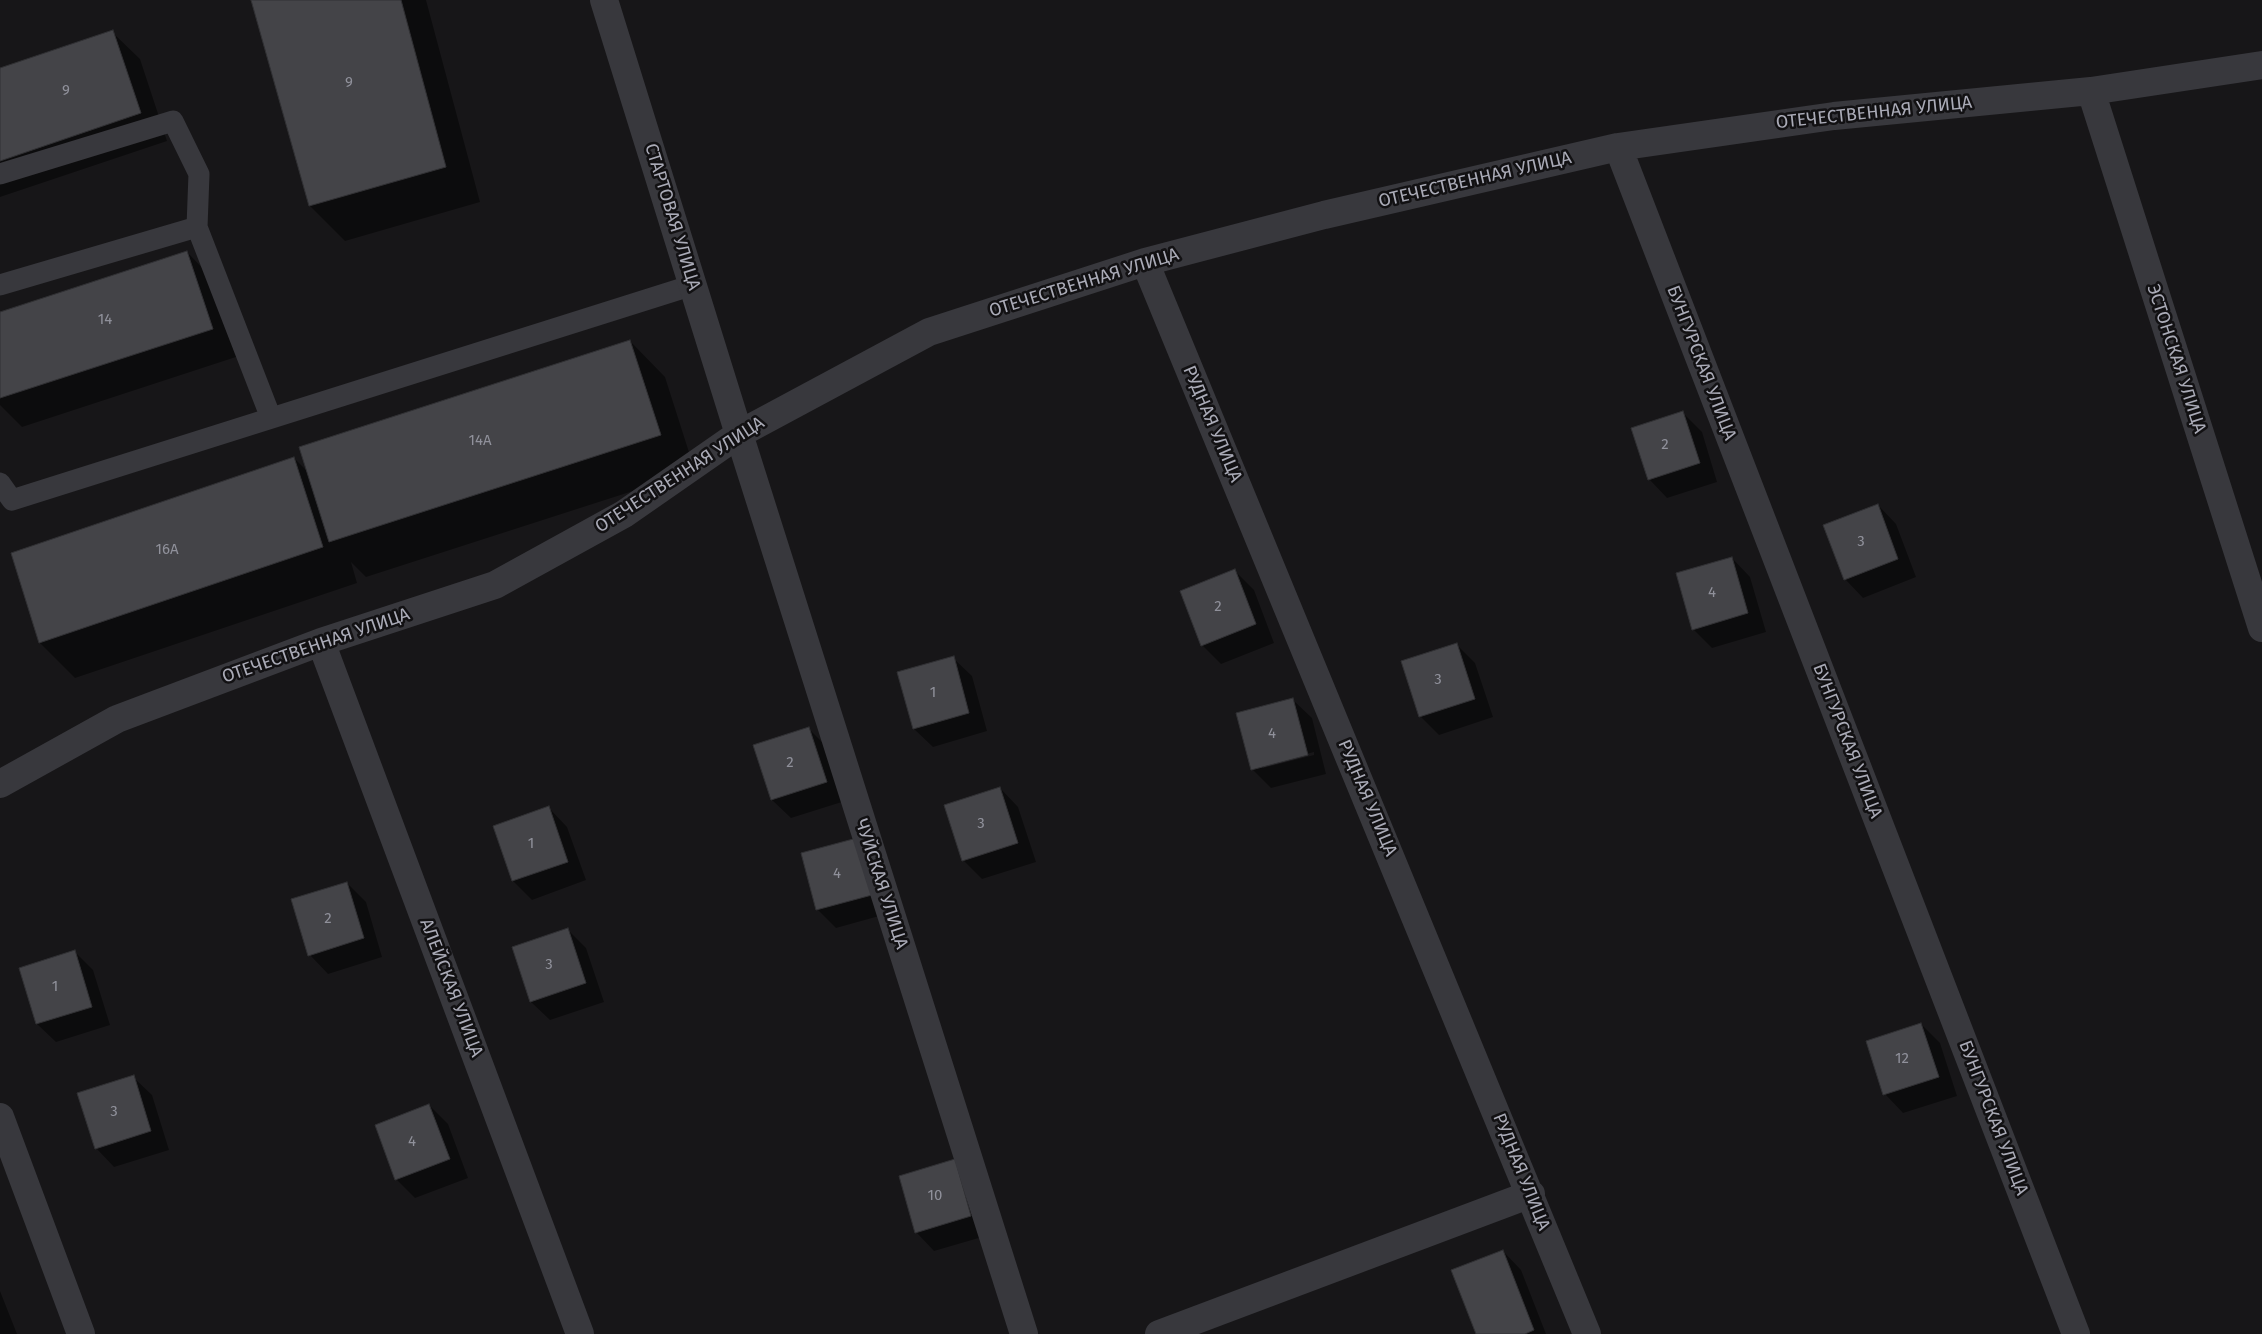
<!DOCTYPE html>
<meta charset="utf-8">
<style>
body{margin:0}
canvas{display:block;background:#171618}
</style>
<canvas width="2262" height="1334"></canvas>
<script>
const ctx = document.querySelector('canvas').getContext('2d');
ctx.lineJoin = 'round';
function fill(path, color) {
  ctx.fillStyle = color;
  ctx.fill(path, 'evenodd');
}
function poly(rows) {
  const path = new Path2D();
  for (const r of rows) {
    path.moveTo(r[0], r[1]);
    for (let i = 2; i < r.length; i += 2) path.lineTo(r[i], r[i + 1]);
  }
  return path;
}
function strokePath(path, color, width, dash) {
  ctx.strokeStyle = color;
  ctx.lineWidth = width;
  ctx.lineCap = dash ? 'butt' : 'round';
  ctx.setLineDash(dash || []);
  ctx.stroke(path);
}
function drawText(font, color, halo, rows, align = 'center') {
  ctx.font = font + ' "Fira Sans",sans-serif';
  ctx.lineWidth = 5;
  ctx.setLineDash([]);
  ctx.textBaseline = 'middle';
  ctx.strokeStyle = halo;
  ctx.fillStyle = color;
  for (const [text, x, y, turn = 0] of rows) {
    ctx.save();
    ctx.translate(x, y);
    ctx.rotate((+turn || 0) * Math.PI / 180);
    ctx.textAlign = isNaN(turn) ? turn : align;
    if (halo) ctx.strokeText(text, 0, 0);
    ctx.fillText(text, 0, 0);
    ctx.restore();
  }
}
const shadow = poly([
 [252,0,426,0,480,202,345,241,310,206],
 [112,32,140,59,167,141,0,197,0,69],
 [187,252,214,280,239,356,22,427,0,405,0,314],
 [630,341,665,377,695,471,366,577,351,562,357,583,75,678,40,643,294,458,308,472],
 [1683,413,1702,432,1717,482,1667,498,1649,479],
 [1878,505,1896,524,1916,577,1863,598,1845,579],
 [1732,558,1750,577,1766,632,1712,648,1693,629],
 [1235,571,1254,590,1274,643,1221,664,1202,645],
 [1456,644,1475,663,1493,717,1439,735,1420,716],
 [953,658,972,676,987,731,933,747,914,729],
 [1293,700,1312,718,1326,774,1271,788,1252,769],
 [1314,752,1314,755,1263,768,1263,765],
 [808,728,827,747,845,801,791,818,772,800,755,745],
 [1000,788,1018,807,1036,862,982,879,963,860],
 [549,808,567,827,586,880,532,900,513,881,495,827],
 [857,839,890,913,836,928,817,909],
 [347,883,366,902,382,957,328,974,310,955],
 [567,929,586,948,604,1002,550,1020,531,1002],
 [75,952,93,970,110,1025,56,1042,37,1024],
 [1921,1024,1940,1043,1957,1096,1903,1113,1885,1094],
 [133,1077,152,1095,169,1150,114,1167,96,1148],
 [429,1105,448,1124,468,1178,415,1198,396,1179],
 [954,1161,989,1235,934,1251,916,1232],
 [1503,1251,1521,1270,1546,1334,1477,1334],
 [0,1291,17,1334,0,1334]
]);
const building = poly([
 [251,0,401,0,446,167,309,206,251,0],
 [113,30,141,113,0,161,0,68,113,30],
 [187,251,213,329,0,398,0,312,187,251],
 [630,340,661,435,329,542,299,447,630,340],
 [1683,411,1700,463,1648,480,1631,428,1683,411],
 [294,457,323,547,39,643,11,553,294,457],
 [1878,504,1898,559,1844,580,1823,525,1878,504],
 [1732,557,1748,613,1692,630,1676,573,1732,557],
 [1235,569,1256,624,1201,646,1180,591,1235,569],
 [1457,643,1475,699,1419,717,1401,661,1457,643],
 [954,656,969,713,913,729,897,672,954,656],
 [1293,698,1308,755,1251,770,1236,713,1293,698],
 [809,727,827,782,771,800,753,745,809,727],
 [1000,787,1018,843,962,861,944,805,1000,787],
 [549,806,568,862,512,881,493,826,549,806],
 [857,838,872,895,816,910,801,853,857,838],
 [347,882,364,938,308,956,291,899,347,882],
 [568,928,586,983,530,1002,512,947,568,928],
 [75,950,92,1007,36,1024,19,968,75,950],
 [1921,1023,1939,1077,1883,1095,1866,1041,1921,1023],
 [134,1075,151,1131,95,1149,77,1093,134,1075],
 [429,1104,450,1159,395,1180,375,1125,429,1104],
 [955,1159,971,1216,915,1233,899,1176,955,1159],
 [1503,1250,1534,1330,1525,1334,1476,1334,1451,1270,1503,1250]
]);
const service = poly([
 [0,174,173,121,199,174,197,227,0,285],
 [197,227,271,418],
 [0,483,12,500,693,285]
]);
const minor = poly([
 [604,0,739,434,1024,1334],
 [2091,91,2262,628],
 [1618,147,2076,1334],
 [1145,262,1587,1334],
 [321,642,580,1334],
 [0,784,117,719,321,642,495,585,624,514,739,434,929,332,1145,262,1324,215,1618,147,1834,116,2091,91,2262,65],
 [0,1117,81,1334],
 [1159,1334,1531,1194]
]);
const numberNames = [
 ["9",349,83],
 ["9",66,91],
 ["14",105,320],
 ["14А",480,441],
 ["2",1665,445],
 ["3",1861,542],
 ["16А",167,550],
 ["4",1712,593],
 ["2",1218,607],
 ["3",1438,680],
 ["1",933,693],
 ["4",1272,734],
 ["2",790,763],
 ["3",981,824],
 ["1",531,844],
 ["4",837,874],
 ["2",328,919],
 ["3",549,965],
 ["1",55,987],
 ["12",1902,1059],
 ["3",114,1112],
 ["4",412,1142],
 ["10",935,1196]
];
const streetNames = [
 ["ОТЕЧЕСТВЕННАЯ УЛИЦА",1874,113,-6],
 ["ОТЕЧЕСТВЕННАЯ УЛИЦА",1475,180,-13],
 ["СТАРТОВАЯ УЛИЦА",672,217,73],
 ["ОТЕЧЕСТВЕННАЯ УЛИЦА",1084,283,-17],
 ["ЭСТОНСКАЯ УЛИЦА",2176,359,72],
 ["БУНГУРСКАЯ УЛИЦА",1701,363,69],
 ["РУДНАЯ УЛИЦА",1212,424,67],
 ["ОТЕЧЕСТВЕННАЯ УЛИЦА",680,475,-33],
 ["ОТЕЧЕСТВЕННАЯ УЛИЦА",316,646,-19],
 ["БУНГУРСКАЯ УЛИЦА",1847,741,69],
 ["РУДНАЯ УЛИЦА",1367,798,67],
 ["ЧУЙСКАЯ УЛИЦА",881,884,72],
 ["АЛЕЙСКАЯ УЛИЦА",451,988,69],
 ["БУНГУРСКАЯ УЛИЦА",1993,1118,69],
 ["РУДНАЯ УЛИЦА",1521,1172,68]
];
fill(shadow, '#0007');
fill(building, '#444448');
strokePath(building, '#313134', 1);
strokePath(service, '#38383d', 21);
strokePath(minor, '#38383d', 28);
drawText('15px', '#90919b', null, numberNames);
drawText('18px', '#aaabb7', '#121113', streetNames);
</script>
